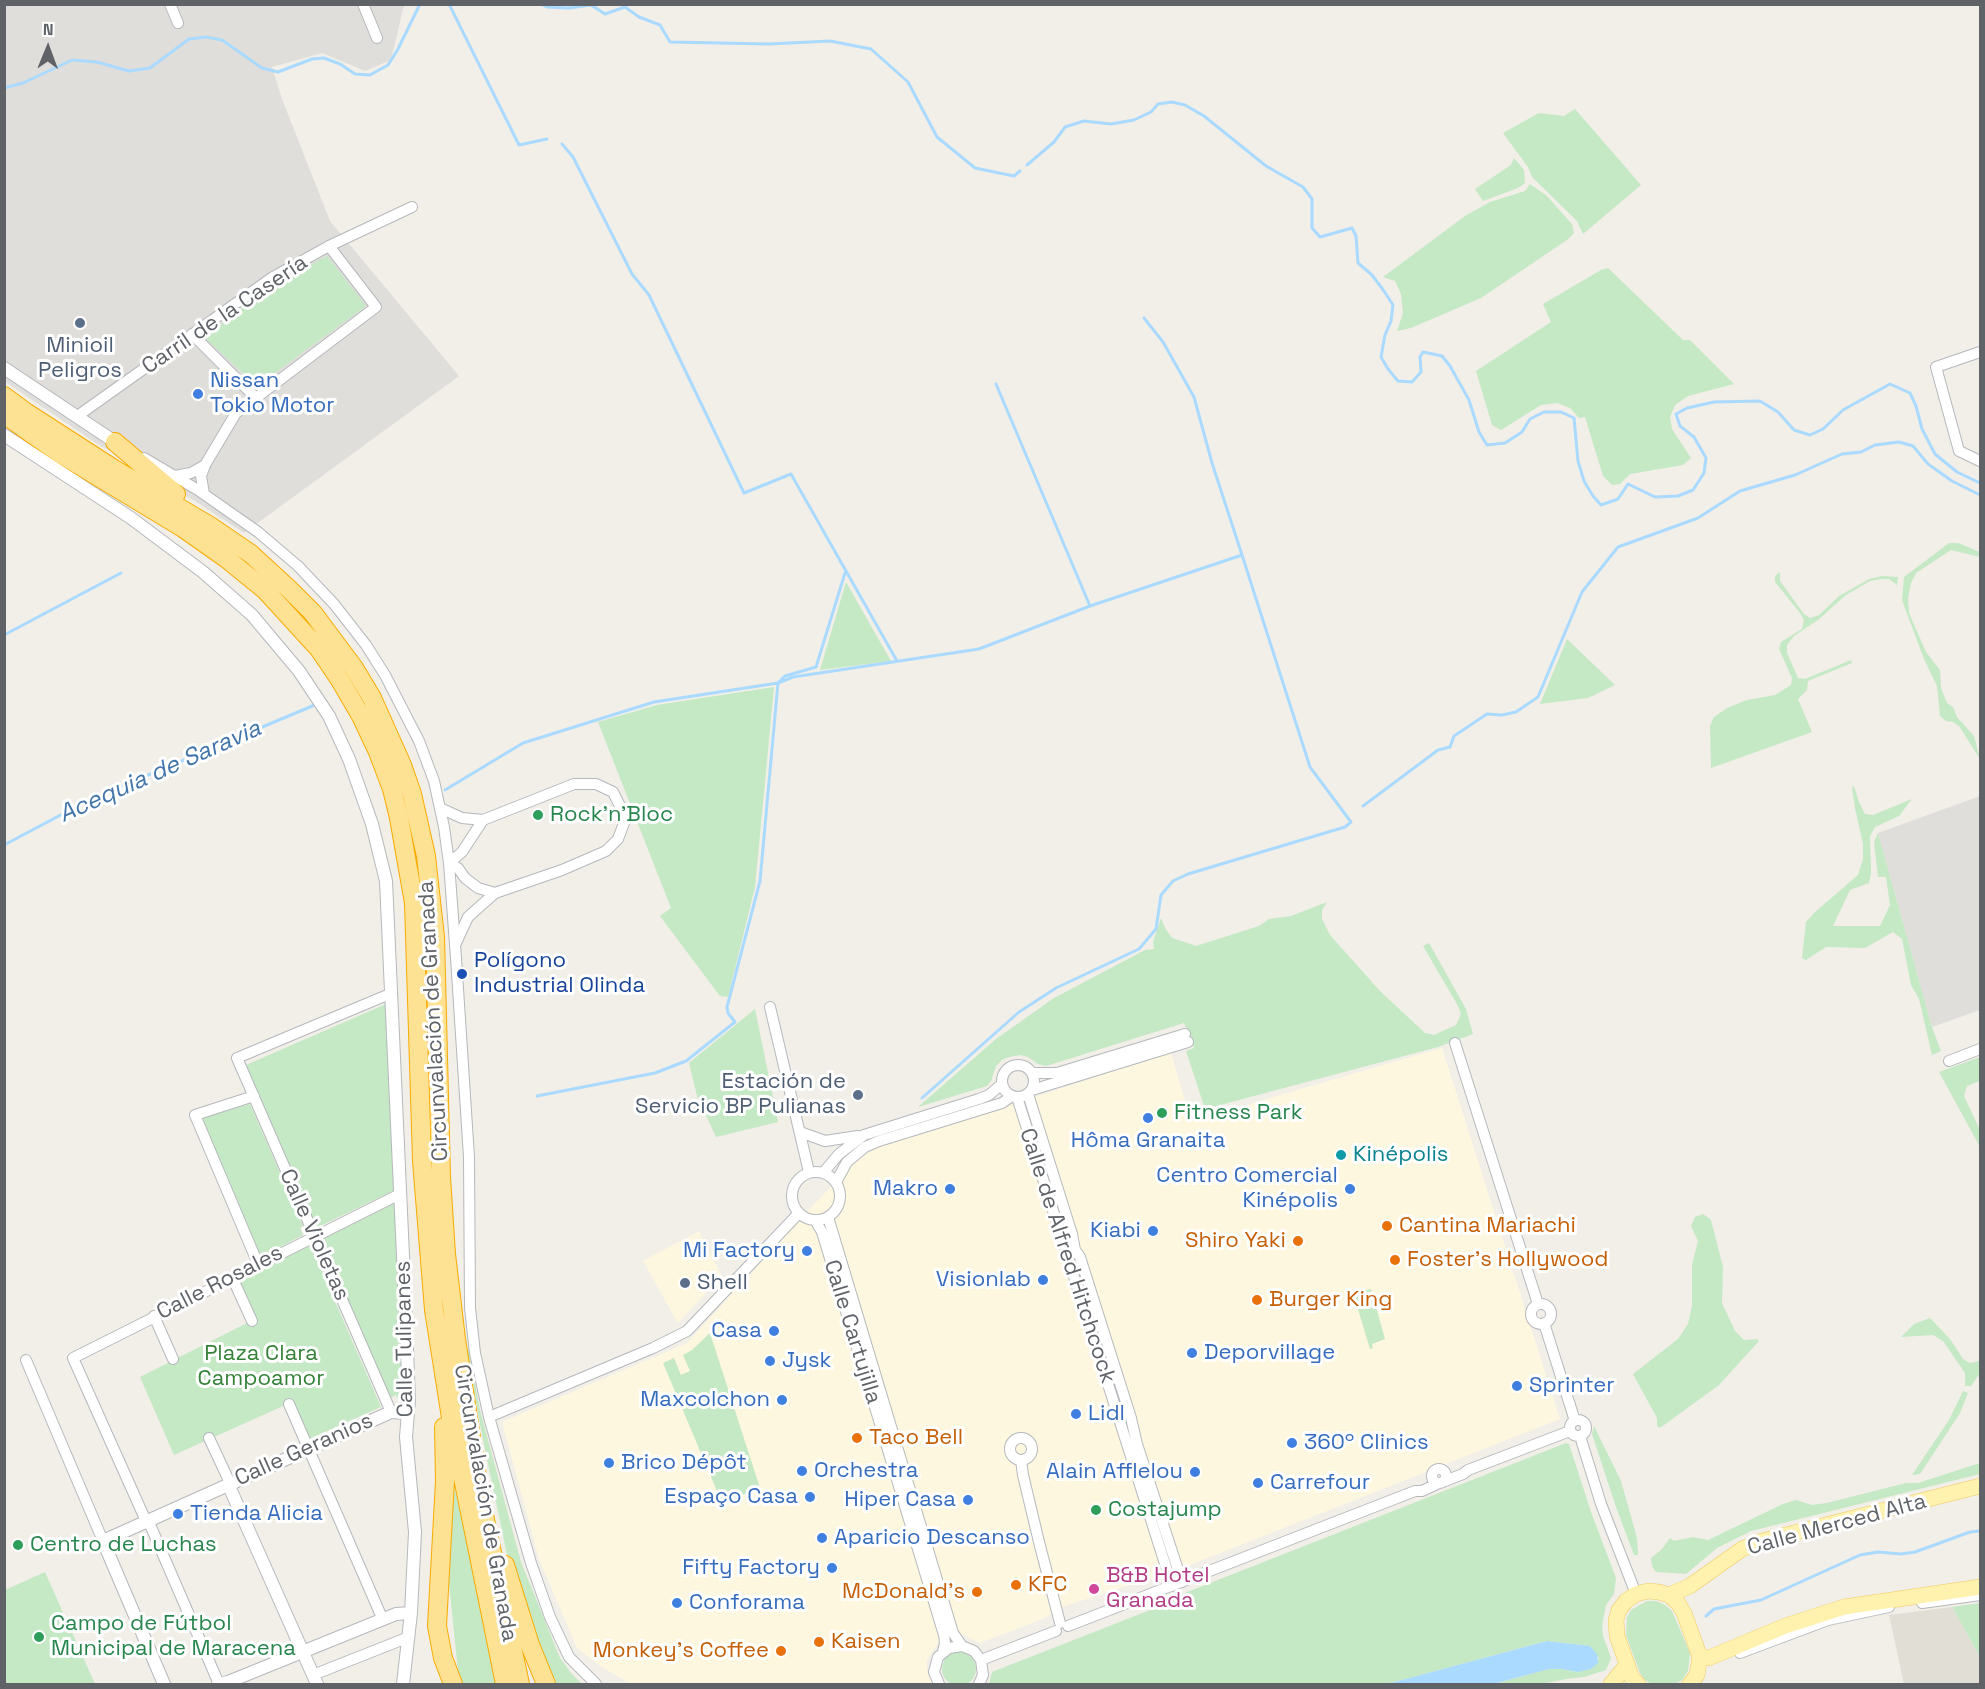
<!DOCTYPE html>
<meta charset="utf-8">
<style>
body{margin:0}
#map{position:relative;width:1985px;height:1689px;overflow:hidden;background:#f1efe8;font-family:"Space Grotesk",sans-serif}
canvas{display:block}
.frame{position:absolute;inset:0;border:6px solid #5f6368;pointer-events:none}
.north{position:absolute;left:18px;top:18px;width:60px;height:60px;-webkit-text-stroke:4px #fff;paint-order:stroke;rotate:1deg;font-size:16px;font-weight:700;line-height:24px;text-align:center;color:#5f6368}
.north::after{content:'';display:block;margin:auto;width:21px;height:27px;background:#5f6368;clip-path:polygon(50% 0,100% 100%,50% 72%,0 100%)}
</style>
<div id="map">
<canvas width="1985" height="1689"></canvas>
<div class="frame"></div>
<div class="north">N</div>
</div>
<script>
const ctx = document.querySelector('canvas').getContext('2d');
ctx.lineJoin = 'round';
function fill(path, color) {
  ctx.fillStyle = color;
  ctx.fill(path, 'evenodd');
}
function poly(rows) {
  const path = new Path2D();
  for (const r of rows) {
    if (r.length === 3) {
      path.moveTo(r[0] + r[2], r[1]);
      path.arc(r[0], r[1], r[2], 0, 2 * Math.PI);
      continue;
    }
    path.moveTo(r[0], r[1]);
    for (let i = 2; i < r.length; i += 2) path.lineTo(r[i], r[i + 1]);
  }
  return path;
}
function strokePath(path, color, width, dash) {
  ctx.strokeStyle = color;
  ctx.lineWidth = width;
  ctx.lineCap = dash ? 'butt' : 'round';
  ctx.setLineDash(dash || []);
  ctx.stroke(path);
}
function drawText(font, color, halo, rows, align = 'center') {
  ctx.font = font + ' "Space Grotesk",sans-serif';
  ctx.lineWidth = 6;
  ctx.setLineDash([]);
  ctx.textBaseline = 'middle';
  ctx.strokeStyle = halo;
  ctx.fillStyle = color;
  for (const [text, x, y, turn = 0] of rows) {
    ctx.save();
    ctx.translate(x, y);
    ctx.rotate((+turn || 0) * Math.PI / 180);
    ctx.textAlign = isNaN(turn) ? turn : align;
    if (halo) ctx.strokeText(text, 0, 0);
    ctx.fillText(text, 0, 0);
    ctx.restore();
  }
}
const commercial = poly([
 [1442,1048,1560,1419,1185,1567,1059,1608,1045,1618,980,1643,964,1635,950,1637,938,1643,927,1660,927,1670,932,1684,631,1684,600,1666,577,1648,539,1559,502,1422,687,1343,820,1198,868,1150,1171,1053,1191,1121],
 [699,1231,722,1276,678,1323,643,1261]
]);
const industrial = poly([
 [4,5,404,5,391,60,365,71,322,53,272,67,282,99,330,221,459,376,244,533,195,501,96,443,10,385,4,380],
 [1980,796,1980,1010,1932,1027,1878,833]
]);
const education = poly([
 [1952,1607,1980,1657,1980,1684,1904,1684,1889,1615]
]);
const green = poly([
 [1575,109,1641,185,1583,234,1577,221,1532,177,1528,167,1503,133,1539,113,1564,116],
 [1514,158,1524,170,1525,183,1518,188,1483,201,1475,189,1511,165],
 [1530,184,1547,196,1572,224,1574,233,1567,240,1481,298,1411,328,1397,331,1403,313,1401,294,1395,281,1383,277,1465,216,1490,202,1525,191],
 [327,256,366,306,257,386,204,337,243,308,282,281],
 [1608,268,1683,340,1690,340,1734,384,1688,396,1675,405,1670,417,1672,429,1691,458,1683,465,1630,474,1620,484,1612,485,1603,476,1585,417,1579,418,1570,408,1557,403,1541,405,1501,430,1492,425,1476,371,1551,322,1543,304,1601,270],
 [1949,543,1958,543,1980,552,1980,557,1951,550,1916,573,1911,583,1908,598,1909,613,1926,652,1940,670,1941,688,1947,703,1953,707,1957,717,1974,736,1980,759,1959,726,1953,722,1946,721,1940,716,1937,686,1924,659,1902,600,1904,577],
 [1780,572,1780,581,1804,614,1810,618,1819,615,1839,596,1869,579,1882,576,1898,577,1897,585,1889,579,1882,579,1870,581,1846,595,1818,620,1794,636,1787,645,1787,653,1798,678,1805,679,1851,660,1852,663,1808,681,1807,690,1798,699,1812,732,1711,768,1710,726,1714,717,1727,708,1747,700,1775,695,1791,685,1792,678,1779,649,1781,642,1802,629,1804,620,1800,613,1775,582,1775,576],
 [846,582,891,661,820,670],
 [1567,639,1615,685,1588,698,1540,704],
 [774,687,755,887,728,997,720,996,660,916,671,908,598,722,657,705],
 [1854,786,1859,802,1865,814,1873,815,1912,799,1899,816,1875,827,1870,836,1871,873,1869,883,1850,890,1833,926,1880,926,1890,905,1886,877,1878,877,1874,842,1878,833,1932,1027,1941,1051,1932,1055,1919,999,1911,985,1902,939,1893,932,1865,948,1826,947,1806,960,1802,958,1806,922,1815,912,1858,875,1863,859,1863,844,1855,808,1852,788],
 [1327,902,1322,910,1322,919,1330,935,1380,991,1425,1033,1434,1035,1456,1025,1461,1014,1457,1004,1423,946,1429,943,1466,1009,1473,1034,1438,1047,1205,1109,1186,1051,1194,1048,1184,1023,1046,1066,1038,1064,1028,1057,1020,1055,1009,1057,1002,1060,996,1066,991,1081,987,1086,918,1107,996,1039,1054,998,1145,950,1154,949,1153,942,1161,918,1165,928,1172,938,1196,946,1259,926,1269,919,1291,916],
 [386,1004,395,1190,316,1228,246,1065],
 [755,1009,778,1122,716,1137,697,1096,689,1063],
 [1980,1057,1980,1081,1967,1086,1964,1096,1980,1130,1980,1147,1939,1072],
 [250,1104,303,1226,300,1228,303,1235,261,1257,202,1118],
 [395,1201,404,1397,398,1399,396,1395,390,1398,321,1239],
 [1703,1214,1711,1220,1723,1267,1722,1303,1735,1331,1744,1340,1757,1339,1759,1341,1719,1385,1660,1428,1657,1426,1657,1418,1633,1374,1678,1339,1688,1324,1692,1306,1692,1265,1698,1241,1691,1226,1695,1217],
 [310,1244,381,1407,309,1439,292,1402,174,1455,140,1377,255,1319,239,1281],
 [1371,1289,1385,1339,1372,1344,1373,1348,1370,1349,1354,1296,1347,1298,1346,1294],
 [1930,1318,1950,1339,1963,1359,1970,1363,1979,1361,1980,1358,1980,1373,1971,1386,1965,1386,1965,1373,1943,1341,1933,1335,1901,1337,1914,1324],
 [710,1333,760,1488,722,1503,663,1363,674,1358,681,1375,690,1371,683,1355,692,1350],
 [466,1347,468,1347,480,1410,521,1562,560,1658,571,1673,582,1684,552,1684,522,1606,506,1550,482,1435],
 [1963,1391,1968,1393,1960,1413,1920,1474,1912,1475,1949,1420],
 [1594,1426,1621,1481,1637,1538,1638,1555,1634,1555,1616,1507,1592,1434],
 [1566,1443,1569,1444,1591,1512,1616,1578,1614,1594,1606,1605,1602,1626,1603,1636,1611,1658,1606,1670,1584,1677,1566,1679,1542,1684,1493,1684,1549,1669,1562,1669,1577,1672,1599,1659,1590,1646,1547,1641,1387,1684,989,1684,992,1672,1168,1603,1167,1600],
 [1980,1463,1980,1474,1751,1531,1717,1548,1686,1574,1656,1572,1652,1566,1651,1558,1662,1549,1670,1538,1674,1541,1693,1537,1708,1540,1783,1504,1796,1500,1812,1505,1827,1503,1906,1483,1918,1483],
 [453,1484,459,1505,496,1684,461,1684,458,1671,449,1583],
 [45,1572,95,1684,5,1684,5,1590],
 [1647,1601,1656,1601,1665,1605,1672,1611,1690,1653,1688,1671,1682,1680,1675,1684,1651,1684,1644,1679,1640,1673,1626,1635,1627,1617,1631,1610],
 [1980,1603,1980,1657,1952,1607],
 [959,1669,17]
]);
const water = poly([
 [1547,1641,1590,1646,1597,1654,1598,1663,1591,1669,1577,1672,1562,1669,1549,1669,1493,1684,1387,1684]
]);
const stream = poly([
 [449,4,519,145,547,139],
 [541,4,547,7,569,8,591,5,605,14,625,7,639,17,660,25,670,42,769,44,830,41,871,49,908,82,937,137,975,168,1014,176,1020,171],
 [4,88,23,83,72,60,97,62,129,71,150,68,189,39,206,37,222,40,262,68,278,72,312,59,324,58,340,64,355,74,370,75,388,65,397,51,420,4],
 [562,144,573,157,632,274,649,295,744,493,791,474,897,661],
 [1027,165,1054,142,1065,127,1084,121,1111,124,1134,120,1151,112,1158,104,1172,102,1185,105,1204,116,1266,166,1303,187,1312,199,1312,228,1320,237,1352,228,1356,236,1358,263,1372,275,1384,291,1393,305,1391,321,1385,335,1381,357,1388,369,1398,381,1412,382,1421,372,1420,357,1423,352,1442,356,1450,366,1469,400,1479,432,1487,445,1505,443,1522,432,1530,419,1544,412,1561,412,1574,418,1578,461,1584,481,1593,496,1601,505,1618,499,1628,484,1655,497,1678,496,1693,490,1704,473,1706,458,1694,437,1680,426,1676,414,1687,408,1714,402,1760,401,1778,412,1794,430,1810,435,1823,429,1843,410,1890,384,1910,393,1916,406,1922,429,1935,454,1957,472,1980,483],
 [1144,318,1163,342,1194,397,1212,463,1242,555],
 [996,384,1090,606],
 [4,635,121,573],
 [445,790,523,743,654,702,778,683,793,677,979,649,1090,606,1242,555,1310,767,1351,822,1345,827,1188,874,1173,881,1161,895,1156,929,1139,949,1056,988,1019,1012,922,1098],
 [1363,806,1438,750,1450,747,1454,736,1487,714,1502,715,1516,712,1538,697,1582,592,1618,547,1698,518,1740,491,1795,475,1842,454,1861,452,1875,445,1899,442,1913,446,1928,464,1952,481,1980,495],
 [4,845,89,800,317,704],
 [537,1096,655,1073,686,1061,735,1022,728,1013,727,1007,760,881,778,683,785,676,816,667,845,573],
 [1706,1616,1714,1609,1761,1600,1860,1555,1878,1552,1901,1554,1915,1552,1970,1532,1980,1531]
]);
const minor = poly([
 [170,4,178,23],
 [363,4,377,38],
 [192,334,256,398],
 [1980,352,1936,367,1959,451,1980,461],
 [76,417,273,277,329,246,412,207],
 [144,458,198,490,258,532,298,566,334,604,366,645,385,675,419,741,434,781,444,827,449,863,456,958,469,1157,470,1308,475,1353,489,1417,531,1563,550,1617,569,1657,596,1684],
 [175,476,191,473,205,465],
 [204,494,201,476,205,465,236,413,376,307,329,246],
 [440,808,462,818,483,820,574,784,596,784,613,792,620,806,624,823,618,839,606,851,562,870,495,893,468,917,456,943],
 [483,820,462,852,449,863,458,868,465,878,478,888,495,893],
 [770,1007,809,1172],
 [1455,1043,1538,1304],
 [1949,1061,1980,1049],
 [1018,1081,16],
 [1033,1073,1057,1073,1185,1034],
 [1032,1090,1188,1042],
 [1028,1094,1072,1234,1075,1250,1080,1257,1131,1418,1137,1444,1182,1582],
 [254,1096,195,1115,258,1264],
 [1017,1097,1172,1586],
 [800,1132,825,1141,858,1136],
 [816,1196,24],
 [823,1173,839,1154,864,1135,979,1099,989,1095,1002,1084],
 [836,1182,847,1162,865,1147,879,1141,1002,1103,1012,1096],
 [828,1217,953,1633,962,1646],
 [815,1220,822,1232,944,1635,945,1643,943,1652],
 [232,1277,252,1321],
 [1541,1314,10],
 [154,1316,173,1359],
 [1544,1323,1575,1421],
 [26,1360,103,1541],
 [289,1404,383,1620],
 [391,1412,237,1058,392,993],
 [489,1417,653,1348,687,1331,799,1213],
 [1578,1428,8],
 [1580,1436,1601,1504,1636,1594],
 [1021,1449,11],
 [209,1438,230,1483],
 [1021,1460,1023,1475,1039,1542,1060,1623],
 [1439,1476,7],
 [1445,1481,1463,1474,1468,1470,1570,1431],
 [148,1520,219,1684],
 [146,1521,73,1358,400,1194],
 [1922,1603,1980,1595],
 [1068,1626,1415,1491,1422,1491,1439,1483],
 [1740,1653,1828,1620,1889,1607],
 [981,1660,1056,1631],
 [313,1675,409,1637],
 [939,1684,934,1672,938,1657,949,1648,962,1646,974,1651,981,1660,983,1675,979,1684]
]);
const tertiary = poly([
 [4,368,115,442],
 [4,435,131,518,203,572,252,615,299,671,329,716,349,759,372,824,386,881,405,1300,409,1400,406,1437,415,1532,411,1613,403,1684],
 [228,1484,317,1684],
 [164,1684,103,1541,391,1412,407,1413],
 [218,1684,228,1682,396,1614,411,1613]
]);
const primary = poly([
 [1669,1595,1690,1586,1742,1549,1762,1541,1980,1486],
 [1700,1657,1709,1658,1785,1626,1844,1607,1980,1587],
 [1611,1684,1627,1665],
 [1638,1684,1632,1678,1617,1636,1616,1620,1619,1610,1626,1601,1636,1594,1648,1591,1659,1592,1669,1595,1678,1603,1684,1613,1700,1657,1697,1675,1690,1684]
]);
const motorway = poly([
 [4,396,27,413,114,469,210,526,251,554,289,589,313,613,354,668,372,698,402,765,412,794,426,856,435,937,441,1177,446,1254,456,1339,480,1496,520,1684],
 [4,414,59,453,183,528,227,559,265,590,319,649,340,680,361,716,378,752,392,789,399,818,414,903,422,1161,434,1310,452,1424,505,1684],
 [115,442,176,494],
 [444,1427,445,1481,437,1626,443,1658,453,1684],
 [505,1565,530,1645,546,1684]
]);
const markers = [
 [80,323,6,"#5c6f8a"],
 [198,394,6,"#3f7fe0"],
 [538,815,6,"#2e9e5b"],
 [462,974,6,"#1a4fb4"],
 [858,1095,6,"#5c6f8a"],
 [1162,1113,6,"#2e9e5b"],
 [1148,1118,6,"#3f7fe0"],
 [1341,1155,6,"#0f9aa8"],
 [950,1189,6,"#3f7fe0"],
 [1350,1189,6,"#3f7fe0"],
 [1387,1226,6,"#e8710a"],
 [1153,1231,6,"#3f7fe0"],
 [1298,1241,6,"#e8710a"],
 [807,1251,6,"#3f7fe0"],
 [1395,1260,6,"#e8710a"],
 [1043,1280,6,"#3f7fe0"],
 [685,1283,6,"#5c6f8a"],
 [1257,1300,6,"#e8710a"],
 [774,1331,6,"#3f7fe0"],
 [1192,1353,6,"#3f7fe0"],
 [770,1361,6,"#3f7fe0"],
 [1517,1386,6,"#3f7fe0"],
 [782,1400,6,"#3f7fe0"],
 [1076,1414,6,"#3f7fe0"],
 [857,1438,6,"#e8710a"],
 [1292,1443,6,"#3f7fe0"],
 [609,1463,6,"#3f7fe0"],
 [802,1471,6,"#3f7fe0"],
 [1195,1472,6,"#3f7fe0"],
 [1258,1483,6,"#3f7fe0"],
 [810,1497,6,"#3f7fe0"],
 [968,1500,6,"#3f7fe0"],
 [1096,1510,6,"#2e9e5b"],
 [178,1514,6,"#3f7fe0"],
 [822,1538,6,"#3f7fe0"],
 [18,1545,6,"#2e9e5b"],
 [832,1568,6,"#3f7fe0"],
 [1016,1585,6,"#e8710a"],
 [1094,1589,6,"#d1479c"],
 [977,1592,6,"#e8710a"],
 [677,1603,6,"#3f7fe0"],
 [39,1637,6,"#2e9e5b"],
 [819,1642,6,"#e8710a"],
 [781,1651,6,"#e8710a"]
];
const streetNames = [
 ["Carril de la Casería",225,315,-34],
 ["Circunvalación de Granada",434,1021,-93],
 ["Calle Violetas",314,1235,66],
 ["Calle de Alfred Hitchcock",1067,1256,72],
 ["Calle Rosales",220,1283,-27],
 ["Calle Cartujilla",852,1332,73],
 ["Calle Tulipanes",405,1339,-91],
 ["Calle Geranios",304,1450,-24],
 ["Circunvalación de Granada",485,1503,80],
 ["Calle Merced Alta",1837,1525,-15]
];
const serviceNames = [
 ["Minioil",80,346],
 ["Peligros",80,371],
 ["Estación de",846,1082,"right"],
 ["Servicio BP Pulianas",846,1107,"right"],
 ["Shell",697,1283,"left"]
];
const shopNames = [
 ["Nissan",210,381],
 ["Tokio Motor",210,406],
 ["Hôma Granaita",1148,1141,"center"],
 ["Centro Comercial",1338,1176,"right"],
 ["Kinépolis",1338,1201,"right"],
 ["Makro",938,1189,"right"],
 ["Kiabi",1141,1231,"right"],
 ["Mi Factory",795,1251,"right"],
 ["Visionlab",1031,1280,"right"],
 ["Casa",762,1331,"right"],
 ["Deporvillage",1204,1353],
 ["Jysk",782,1361],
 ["Sprinter",1529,1386],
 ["Maxcolchon",770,1400,"right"],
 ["Lidl",1088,1414],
 ["360º Clinics",1304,1443],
 ["Brico Dépôt",621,1463],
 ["Orchestra",814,1471],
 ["Alain Afflelou",1183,1472,"right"],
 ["Carrefour",1270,1483],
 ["Espaço Casa",798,1497,"right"],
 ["Hiper Casa",956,1500,"right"],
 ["Tienda Alicia",190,1514],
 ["Aparicio Descanso",834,1538],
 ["Fifty Factory",820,1568,"right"],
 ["Conforama",689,1603]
];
const leisureNames = [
 ["Rock'n'Bloc",550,815],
 ["Fitness Park",1174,1113],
 ["Costajump",1108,1510],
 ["Centro de Luchas",30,1545],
 ["Campo de Fútbol",51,1624],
 ["Municipal de Maracena",51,1649]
];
const transitNames = [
 ["Polígono",474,961],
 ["Industrial Olinda",474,986]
];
const cultureNames = [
 ["Kinépolis",1353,1155]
];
const foodNames = [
 ["Cantina Mariachi",1399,1226],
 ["Shiro Yaki",1286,1241,"right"],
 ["Foster's Hollywood",1407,1260],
 ["Burger King",1269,1300],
 ["Taco Bell",869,1438],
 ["KFC",1028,1585],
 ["McDonald's",965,1592,"right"],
 ["Kaisen",831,1642],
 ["Monkey's Coffee",769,1651,"right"]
];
const parkNames = [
 ["Plaza Clara",261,1354],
 ["Campoamor",261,1379]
];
const hotelNames = [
 ["B&B Hotel",1106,1576],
 ["Granada",1106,1601]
];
const waterNames = [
 ["Acequia de Saravia",160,772,-24]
];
fill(commercial, '#fef7e0');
fill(industrial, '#e0deda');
fill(education, '#e1ded6');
fill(green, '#c5e8c5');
fill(water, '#aadaff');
strokePath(stream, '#aadaff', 3);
strokePath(minor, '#b5b8bc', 12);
strokePath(tertiary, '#b5b8bc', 14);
strokePath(primary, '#f2c960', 16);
strokePath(motorway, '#f9ab00', 20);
strokePath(minor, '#fff', 10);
strokePath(tertiary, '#fff', 12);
strokePath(primary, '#fff2af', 15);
strokePath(motorway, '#fde293', 18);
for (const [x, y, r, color] of markers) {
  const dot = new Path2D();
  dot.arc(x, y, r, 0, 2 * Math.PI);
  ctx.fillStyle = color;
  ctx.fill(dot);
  strokePath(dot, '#fff', 2);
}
drawText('22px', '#5f6368', '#fff', streetNames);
drawText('22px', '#4e5e75', '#fff', serviceNames);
drawText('22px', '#366cbe', '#fff', shopNames, 'left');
drawText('22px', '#27864d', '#fff', leisureNames, 'left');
drawText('22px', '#164399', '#fff', transitNames, 'left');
drawText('22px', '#0d838f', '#fff', cultureNames, 'left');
drawText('22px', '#c56008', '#fff', foodNames, 'left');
drawText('22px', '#348238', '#fff', parkNames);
drawText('22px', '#b23c85', '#fff', hotelNames, 'left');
drawText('italic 24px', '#4174aa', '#fff', waterNames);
</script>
